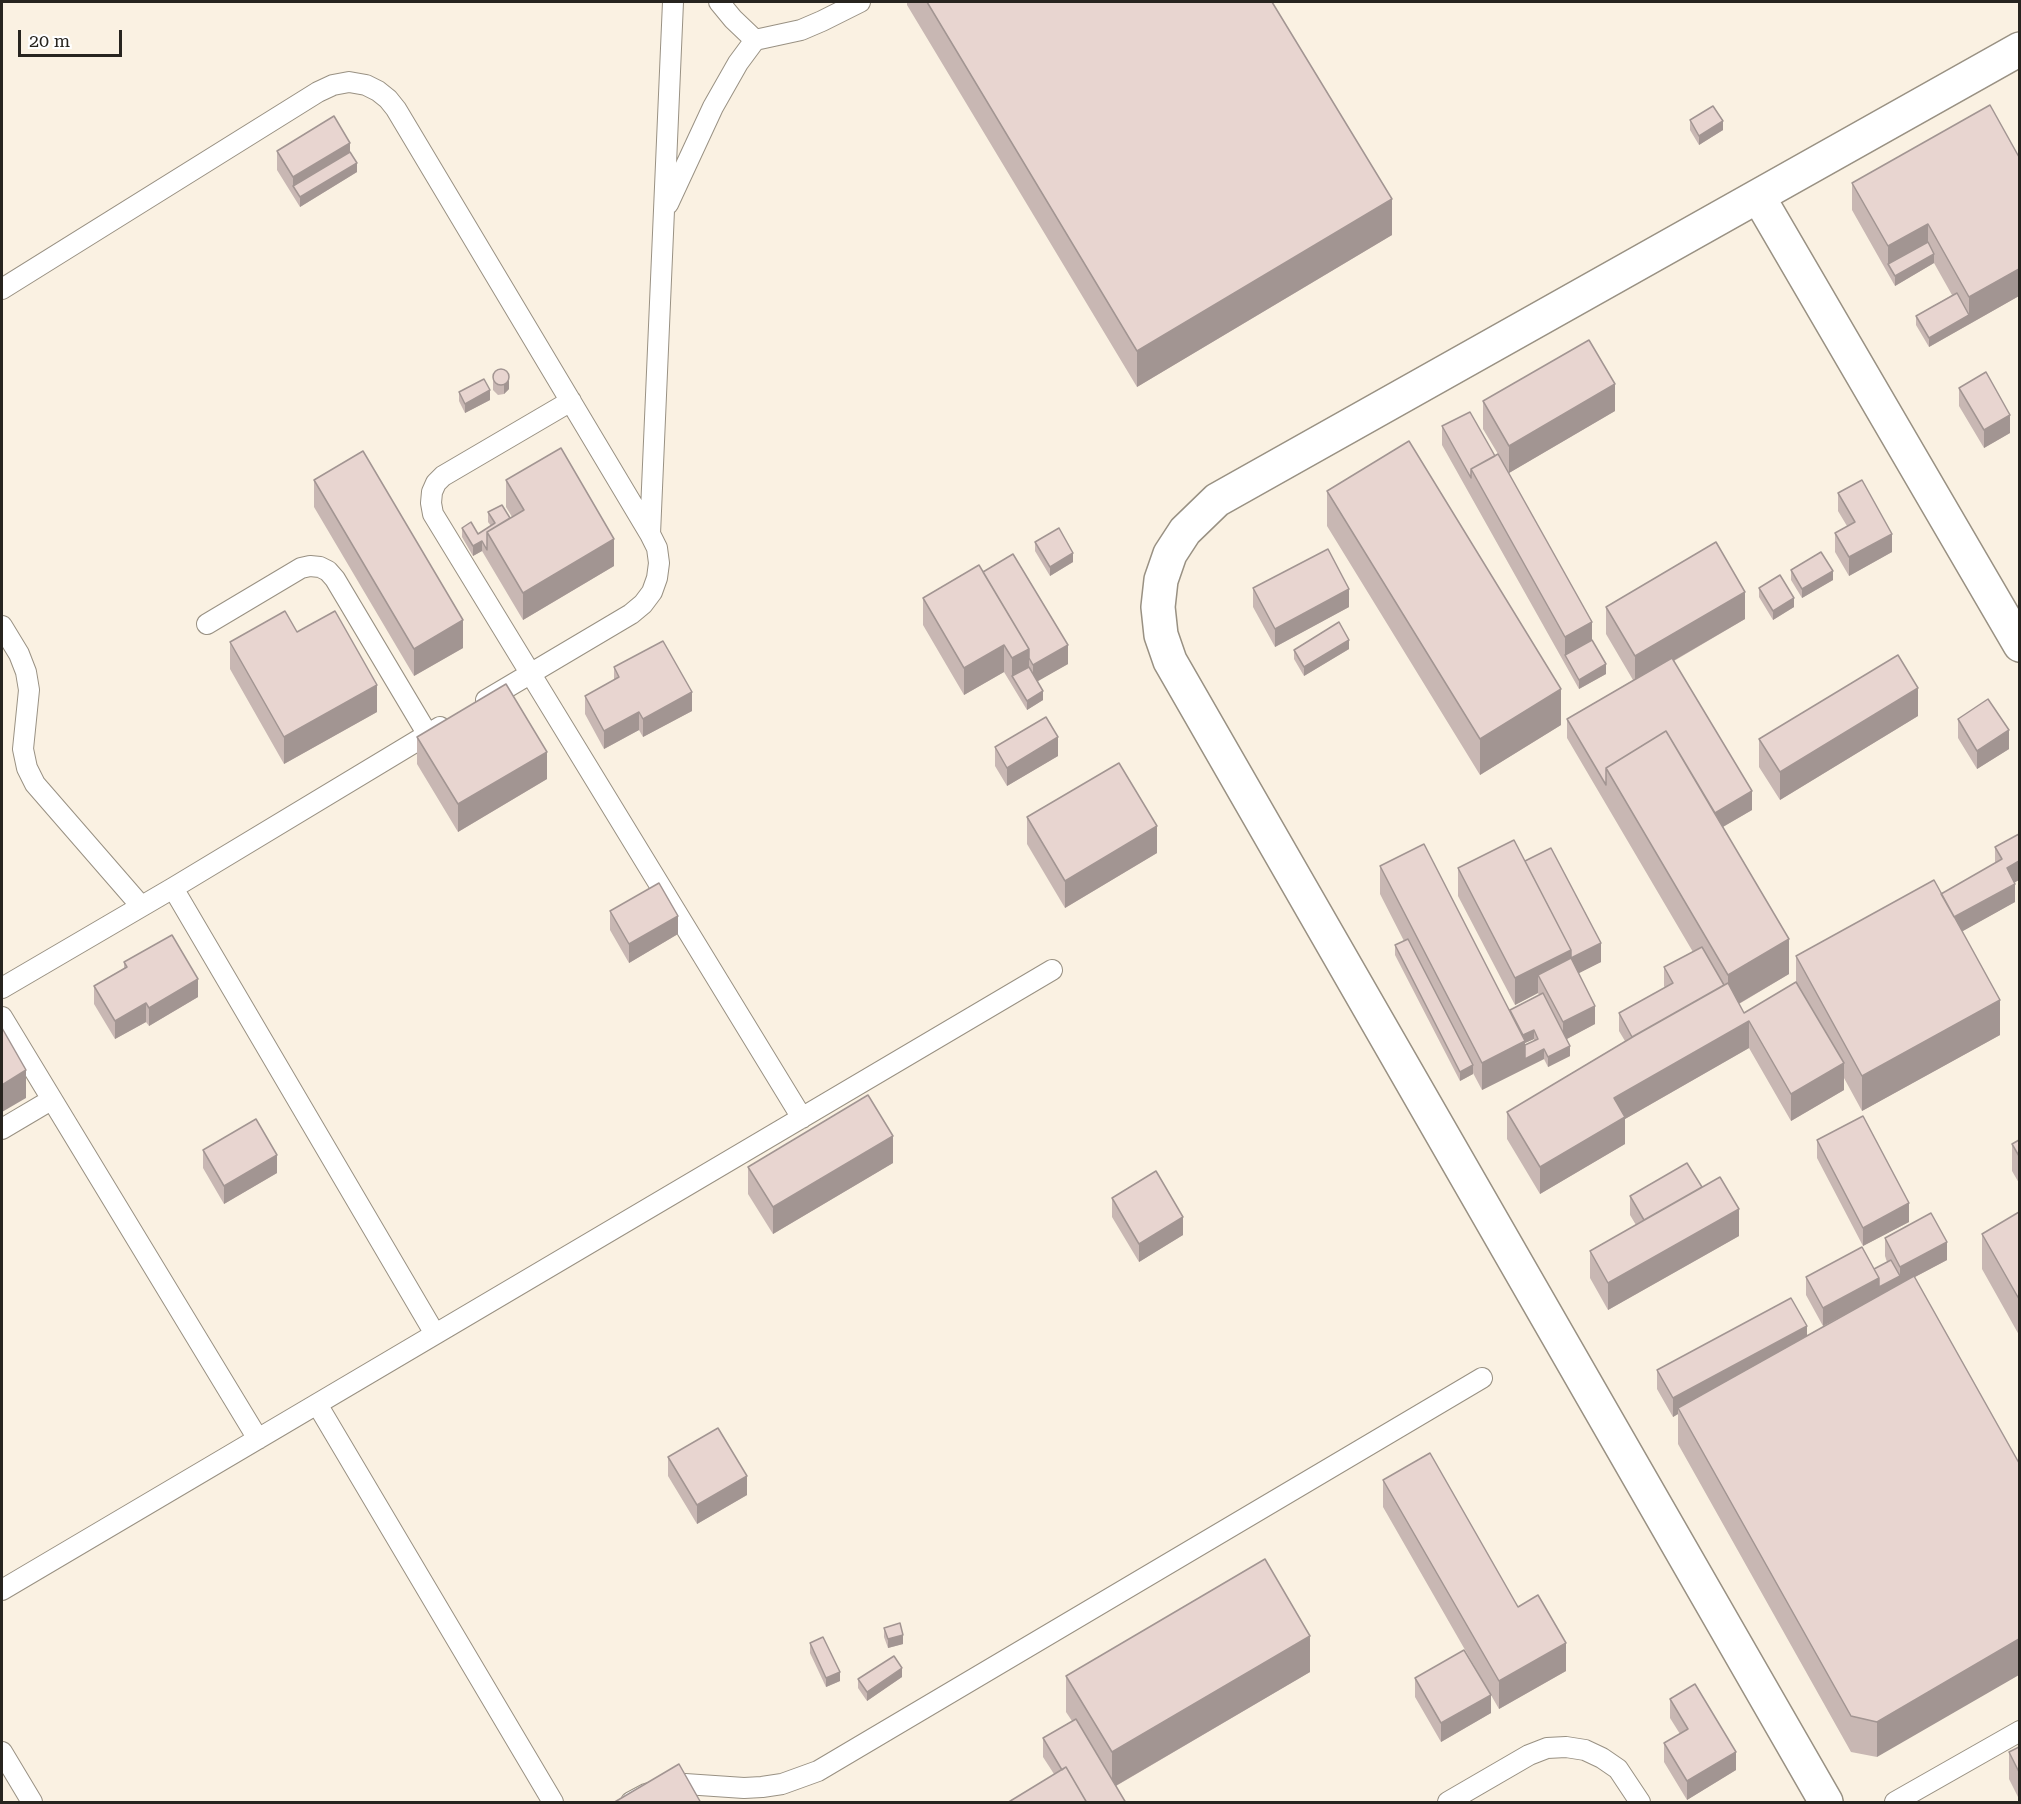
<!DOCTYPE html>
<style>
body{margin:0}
#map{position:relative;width:2021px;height:1804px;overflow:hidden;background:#faf1e2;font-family:"Roboto Serif",serif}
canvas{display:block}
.frame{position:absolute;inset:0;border:3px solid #27241f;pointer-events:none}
.scale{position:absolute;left:18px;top:30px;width:104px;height:27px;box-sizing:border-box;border:3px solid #27241f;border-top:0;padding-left:8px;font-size:18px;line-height:21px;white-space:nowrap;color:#27241f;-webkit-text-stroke:4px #fff;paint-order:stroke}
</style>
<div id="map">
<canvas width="2021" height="1804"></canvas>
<div class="frame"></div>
<div class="scale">20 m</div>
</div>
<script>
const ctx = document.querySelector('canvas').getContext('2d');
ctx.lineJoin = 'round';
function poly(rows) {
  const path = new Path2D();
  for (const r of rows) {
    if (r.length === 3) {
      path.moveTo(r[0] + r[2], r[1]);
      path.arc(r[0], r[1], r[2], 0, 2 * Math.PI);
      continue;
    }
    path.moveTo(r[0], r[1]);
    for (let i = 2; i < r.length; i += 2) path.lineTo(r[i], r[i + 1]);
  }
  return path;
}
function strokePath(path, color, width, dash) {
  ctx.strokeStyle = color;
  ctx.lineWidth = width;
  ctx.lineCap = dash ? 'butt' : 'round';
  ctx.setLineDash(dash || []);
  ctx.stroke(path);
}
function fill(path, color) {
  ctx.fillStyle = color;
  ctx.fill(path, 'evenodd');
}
const service = poly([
 [719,2,733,19,755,40],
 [668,204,713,107,738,63,755,40,801,30,822,21,860,2],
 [2,289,318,92,333,85,349,82,366,85,378,91,388,99,396,109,650,534,657,548,659,563,657,578,652,592,643,604,631,614,486,700],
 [571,401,443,476,436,483,432,492,431,503,433,514,802,1118],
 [650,534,673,2],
 [207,624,301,568,310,566,320,567,328,571,335,579,428,735],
 [2,626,19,654,26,672,29,690,23,749,27,768,35,784,141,906],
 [173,888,435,1334],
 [2,988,173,888,440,727],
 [2,1017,258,1439],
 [2,1129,51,1100],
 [317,1404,553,1802],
 [2,1590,1052,970],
 [2,1752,32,1802],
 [631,1802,646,1794,672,1786,685,1784,744,1788,762,1787,782,1784,818,1771,1482,1378],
 [1448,1802,1529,1755,1547,1748,1566,1747,1585,1750,1602,1758,1618,1769,1640,1802],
 [1895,1802,2020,1731]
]);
const minor = poly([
 [1758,196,2020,645],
 [1826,1802,1170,661,1161,635,1158,607,1161,580,1170,554,1185,531,1217,500,2020,49]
]);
const wall = poly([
 [907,2,1272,2,1392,235,1137,387,907,5],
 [1990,105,2019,296,1929,347,1916,325,1916,316,1952,295,1934,263,1895,286,1852,210,1852,183],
 [1690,120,1723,130,1699,145,1690,130],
 [277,151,350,152,357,172,300,207,277,170],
 [509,373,509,389,504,394,498,395,493,390,493,374],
 [1959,388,2010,433,1984,448,1959,406],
 [459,392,490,400,465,413,459,401],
 [1483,401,1615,411,1509,473,1592,640,1606,674,1579,689,1442,445,1442,426,1495,456,1498,454,1483,429],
 [314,480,463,648,414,676,314,507],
 [506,480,614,566,523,620,482,551,473,556,462,537,462,528,478,534,491,526,488,522,488,512,510,518,512,517,506,507],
 [1327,491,1561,725,1480,775,1327,526],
 [1838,493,1892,552,1849,576,1835,552,1835,533,1847,526,1838,511],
 [1035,542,1073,562,1050,576,1035,551],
 [1791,570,1833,580,1802,598,1791,580],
 [983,572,1068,664,1037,681,1043,700,1027,710,1004,672,964,695,923,625,923,598],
 [1253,588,1349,607,1275,647,1253,607],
 [1759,588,1794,607,1773,620,1759,597],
 [1606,607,1745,619,1674,661,1752,810,1723,827,1789,974,1739,1004,1744,1013,1796,982,1796,956,1941,894,1995,863,1995,847,2015,882,2015,902,1962,931,2000,1035,1862,1111,1844,1078,1844,1090,1791,1121,1749,1048,1625,1119,1625,1144,1540,1194,1507,1139,1507,1112,1625,1041,1619,1031,1619,1013,1665,988,1664,986,1664,967,1693,952,1567,738,1567,719,1633,680,1606,634],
 [297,632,377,712,284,764,230,669,230,642],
 [1349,649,1304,676,1294,659,1294,650],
 [614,667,692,711,643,737,639,730,604,749,585,714,585,696,614,680],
 [1918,716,1780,800,1759,767,1759,739],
 [1958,719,2009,749,1977,769,1958,738],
 [417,737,547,779,458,832,417,764],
 [995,747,1058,756,1007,786,995,766],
 [1027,817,1157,853,1065,908,1027,844],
 [1525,861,1601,962,1578,973,1595,1024,1567,1039,1570,1056,1548,1067,1544,1059,1482,1090,1473,1073,1473,1074,1460,1081,1395,955,1395,945,1404,941,1380,894,1380,866,1510,1010,1539,995,1538,993,1515,1005,1458,896,1458,868],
 [1534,1039,1534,1041,1525,1045,1525,1043],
 [610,911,678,934,629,963,610,930],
 [124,962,198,997,149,1026,146,1022,115,1039,94,1004,94,986,124,968],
 [1817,1140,1909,1222,1863,1246,1817,1158],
 [2019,1140,2019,1183,2012,1171,2012,1144],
 [203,1150,277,1173,224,1204,203,1168],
 [893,1163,773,1234,748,1194,748,1167],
 [1702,1187,1739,1236,1608,1310,1590,1278,1590,1251,1636,1225,1630,1215,1630,1196],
 [1112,1198,1183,1235,1139,1262,1112,1217],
 [2019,1212,2019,1335,1982,1269,1982,1234],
 [1885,1238,1947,1260,1915,1277,1877,1757,1851,1752,1678,1444,1678,1414,1673,1417,1657,1389,1657,1370,1807,1336,1862,1306,1823,1326,1806,1295,1806,1277,1874,1269,1887,1262,1885,1256],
 [668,1457,747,1495,697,1524,668,1476],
 [1383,1480,1518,1607,1566,1671,1499,1709,1383,1507],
 [884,1628,903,1644,888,1648,884,1637],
 [810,1643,840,1681,826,1687,810,1653],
 [1310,1672,1116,1786,1054,1774,1043,1757,1043,1738,1072,1721,1066,1712,1066,1676],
 [902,1677,867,1701,858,1688,858,1679],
 [1415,1678,1491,1713,1441,1742,1415,1697],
 [1670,1699,1736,1770,1687,1800,1664,1762,1664,1743,1680,1734,1670,1718],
 [2019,1747,2019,1799,2009,1779,2009,1752]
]);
const shadedWall = poly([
 [1723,121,1723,130,1699,145,1699,136],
 [350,143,350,162,293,186,293,195,293,177],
 [357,163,357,172,300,207,300,197],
 [1392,199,1392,235,1137,387,1137,351],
 [1928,224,1928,251,1888,264,1888,246],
 [1934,254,1934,263,1895,286,1895,276],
 [2019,269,2019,296,1929,347,1929,338,1969,315,1969,297],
 [509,380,509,389,504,394,504,385],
 [1615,384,1615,411,1509,473,1509,446],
 [490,390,490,400,465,413,465,404],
 [2010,415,2010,433,1984,448,1984,430],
 [1892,534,1892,552,1849,576,1849,557],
 [614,539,614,566,523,620,523,593],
 [482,541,482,551,473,556,473,546],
 [1073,553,1073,562,1050,576,1050,567],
 [1833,571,1833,580,1802,598,1802,589],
 [1349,589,1349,607,1275,647,1275,629],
 [1745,592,1745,619,1635,683,1635,656],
 [1794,598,1794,607,1773,620,1773,611],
 [463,620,463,648,414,676,414,649],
 [1592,622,1592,649,1565,655,1565,664,1565,637],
 [1349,640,1349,649,1304,676,1304,667],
 [1004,645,1004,672,964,695,964,668],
 [1068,645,1068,664,1033,684,1033,665],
 [1029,649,1029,676,1012,676,1012,658],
 [1606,664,1606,674,1579,689,1579,680],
 [377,685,377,712,284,764,284,737],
 [1918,688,1918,716,1780,800,1780,772],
 [1561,689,1561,725,1480,775,1480,739],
 [1043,691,1043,700,1027,710,1027,701],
 [692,692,692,711,643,737,643,719],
 [639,712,639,730,604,749,604,731],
 [2009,730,2009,749,1977,769,1977,751],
 [1058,737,1058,756,1007,786,1007,768],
 [547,752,547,779,458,832,458,804],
 [1752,791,1752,810,1707,836,1707,817],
 [1157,826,1157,853,1065,908,1065,881],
 [2019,861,2019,880,2007,887,2007,868],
 [2015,884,2015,902,1947,940,1947,921],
 [678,916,678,934,629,963,629,944],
 [1789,939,1789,974,1728,1010,1728,975],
 [1601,943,1601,962,1546,990,1538,975,1538,993,1515,1005,1515,978,1571,950],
 [198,979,198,997,149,1026,149,1008],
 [2000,1000,2000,1035,1862,1111,1862,1076],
 [146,1003,146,1022,115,1039,115,1021],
 [1595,1006,1595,1024,1563,1041,1563,1022],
 [1749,1021,1749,1048,1625,1119,1625,1144,1540,1194,1540,1167,1614,1098],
 [1534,1030,1534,1039,1525,1043,1525,1059,1544,1049,1544,1059,1482,1090,1482,1063,1515,1039],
 [1570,1046,1570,1056,1548,1067,1548,1057],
 [1844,1063,1844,1090,1791,1121,1791,1094],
 [1473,1065,1473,1074,1460,1081,1460,1072],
 [26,1070,26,1098,2,1112,2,1085],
 [893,1136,893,1163,773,1234,773,1207],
 [277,1155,277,1173,224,1204,224,1186],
 [1909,1203,1909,1222,1863,1246,1863,1228],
 [1739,1209,1739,1236,1608,1310,1608,1283],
 [1183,1217,1183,1235,1139,1262,1139,1244],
 [1947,1242,1947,1260,1879,1296,1879,1287,1900,1276,1900,1267],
 [1879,1278,1879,1296,1823,1326,1823,1308],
 [1807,1326,1807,1344,1678,1408,1678,1414,1673,1417,1673,1398],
 [747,1476,747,1495,697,1524,697,1505],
 [903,1635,903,1644,888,1648,888,1639],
 [1310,1636,1310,1672,1112,1788,1112,1752],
 [2019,1639,2019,1675,1877,1757,1877,1722],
 [1566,1643,1566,1671,1499,1709,1499,1681],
 [902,1668,902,1677,867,1701,867,1692],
 [840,1672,840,1681,826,1687,826,1678],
 [1491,1695,1491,1713,1441,1742,1441,1723],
 [1736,1752,1736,1770,1687,1800,1687,1781]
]);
const building = poly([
 [927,2,1272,2,1392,199,1137,351,927,2],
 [1990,105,2019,157,2019,269,1969,297,1928,224,1888,246,1852,183,1990,105],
 [1713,106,1723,121,1699,136,1690,120,1713,106],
 [334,116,350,143,293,177,277,151,334,116],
 [350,152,357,163,300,197,293,186,350,152],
 [1928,242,1934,254,1895,276,1888,264,1928,242],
 [1957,293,1969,315,1929,338,1916,316,1957,293],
 [1589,340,1615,384,1509,446,1483,401,1589,340],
 [501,377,8],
 [1986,372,2010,415,1984,430,1959,388,1986,372],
 [484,379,490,390,465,404,459,392,484,379],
 [1470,412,1495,456,1471,469,1471,478,1442,426,1470,412],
 [1409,441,1561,689,1480,739,1327,491,1409,441],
 [561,448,614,539,523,593,487,532,524,510,506,480,561,448],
 [363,451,463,620,414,649,314,480,363,451],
 [1498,454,1592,622,1565,637,1471,469,1498,454],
 [1862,480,1892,534,1849,557,1835,533,1855,522,1838,493,1862,480],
 [502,505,510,518,487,532,487,550,482,541,473,546,462,528,471,522,478,534,495,523,488,512,502,505],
 [1059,528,1073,553,1050,567,1035,542,1059,528],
 [1716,542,1745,592,1635,656,1606,607,1716,542],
 [1328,549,1349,589,1275,629,1253,588,1328,549],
 [1821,552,1833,571,1802,589,1791,570,1821,552],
 [1013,554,1068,645,1033,665,1029,658,1029,649,983,572,1013,554],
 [979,565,1029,649,1012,658,1004,645,964,668,923,598,979,565],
 [1780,575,1794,598,1773,611,1759,588,1780,575],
 [285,611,297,632,335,611,377,685,284,737,230,642,285,611],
 [1339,622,1349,640,1304,667,1294,650,1339,622],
 [1592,640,1606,664,1579,680,1565,655,1592,640],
 [663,641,692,692,643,719,639,712,604,731,585,696,619,677,614,667,663,641],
 [1898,655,1918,688,1780,772,1759,739,1898,655],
 [1672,658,1752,791,1715,813,1666,731,1606,768,1606,785,1567,719,1672,658],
 [1029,667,1043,691,1027,701,1012,676,1029,667],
 [506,684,547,752,458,804,417,737,506,684],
 [1988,699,2009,730,1977,751,1958,719,1988,699],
 [1046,717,1058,737,1007,768,995,747,1046,717],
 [1666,731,1789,939,1728,975,1606,768,1666,731],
 [1119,763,1157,826,1065,881,1027,817,1119,763],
 [2019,834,2019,861,2007,868,2015,884,1954,917,1941,894,2002,859,1995,847,2019,834],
 [1514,840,1571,950,1515,978,1458,868,1514,840],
 [1424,844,1525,1041,1482,1063,1380,866,1424,844],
 [1551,848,1601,943,1571,958,1571,950,1525,861,1551,848],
 [1934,880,2000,1000,1862,1076,1796,956,1934,880],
 [659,883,678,916,629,944,610,911,659,883],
 [172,935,198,979,149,1008,146,1003,115,1021,94,986,127,967,124,962,172,935],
 [1408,939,1473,1065,1460,1072,1395,945,1408,939],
 [1702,947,1724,985,1632,1037,1619,1013,1673,983,1664,967,1702,947],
 [1571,958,1595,1006,1563,1022,1538,975,1571,958],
 [1796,982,1844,1063,1791,1094,1749,1021,1614,1098,1625,1117,1540,1167,1507,1112,1636,1035,1728,983,1744,1013,1796,982],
 [1543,993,1570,1046,1548,1057,1544,1049,1525,1059,1525,1045,1538,1039,1534,1030,1523,1035,1510,1010,1543,993],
 [2,1028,26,1070,2,1085,2,1028],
 [868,1095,893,1136,773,1207,748,1167,868,1095],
 [1863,1116,1909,1203,1863,1228,1817,1140,1863,1116],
 [256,1119,277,1155,224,1186,203,1150,256,1119],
 [2019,1140,2019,1156,2012,1144,2019,1140],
 [1687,1163,1702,1187,1644,1220,1630,1196,1687,1163],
 [1156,1171,1183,1217,1139,1244,1112,1198,1156,1171],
 [1720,1177,1739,1209,1608,1283,1590,1251,1720,1177],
 [2019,1212,2019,1299,1982,1234,2019,1212],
 [1931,1213,1947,1242,1900,1267,1885,1238,1931,1213],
 [1862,1247,1879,1278,1823,1308,1806,1277,1862,1247],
 [1891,1260,1900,1276,1879,1287,1879,1278,1874,1269,1891,1260],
 [1914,1276,2019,1463,2019,1639,1877,1722,1851,1716,1678,1408,1914,1276],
 [1791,1298,1807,1326,1673,1398,1657,1370,1791,1298],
 [718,1428,747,1476,697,1505,668,1457,718,1428],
 [1430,1453,1518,1607,1538,1595,1566,1643,1499,1681,1383,1480,1430,1453],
 [1265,1559,1310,1636,1112,1752,1066,1676,1265,1559],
 [900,1623,903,1635,888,1639,884,1628,900,1623],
 [823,1637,840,1672,826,1678,810,1643,823,1637],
 [1464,1650,1491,1695,1441,1723,1415,1678,1464,1650],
 [894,1656,902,1668,867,1692,858,1679,894,1656],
 [1695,1684,1736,1752,1687,1781,1664,1743,1688,1729,1670,1699,1695,1684],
 [1076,1719,1126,1803,1087,1803,1066,1767,1062,1770,1043,1738,1076,1719],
 [2019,1747,2019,1772,2009,1752,2019,1747],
 [679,1764,701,1803,613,1803,679,1764],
 [1066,1767,1087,1803,1007,1803,1066,1767]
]);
strokePath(service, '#999183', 22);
strokePath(minor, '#999183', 36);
strokePath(service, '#fff', 20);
strokePath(minor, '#fff', 33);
fill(wall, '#c8b7b3');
fill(shadedWall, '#a29592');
fill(building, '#e8d5d0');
strokePath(building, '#a29592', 1.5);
</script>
